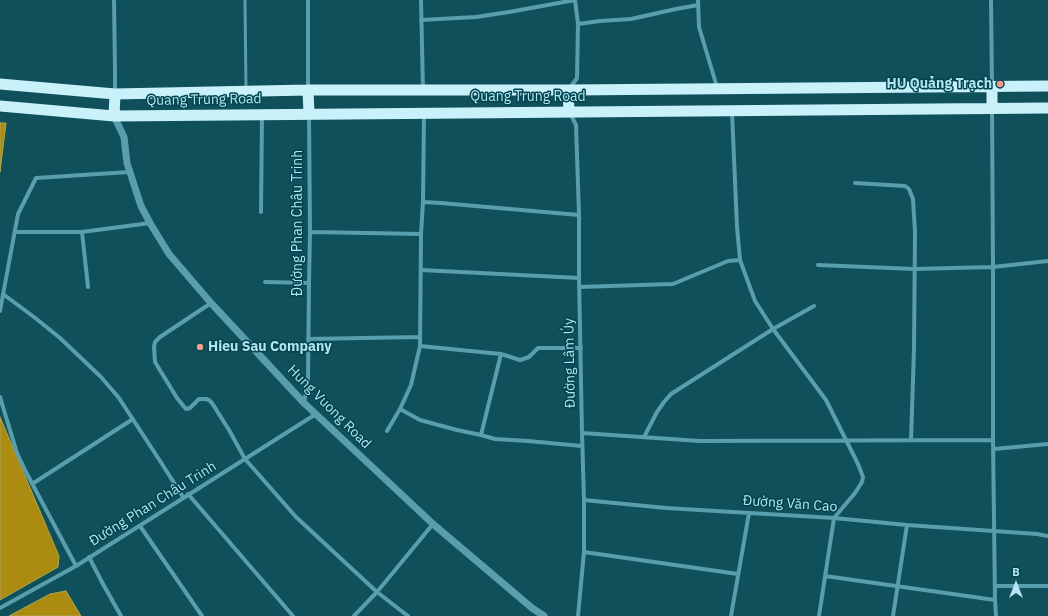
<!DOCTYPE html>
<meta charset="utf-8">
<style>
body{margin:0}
#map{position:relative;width:1048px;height:616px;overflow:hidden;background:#10505b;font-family:"IBM Plex Sans",sans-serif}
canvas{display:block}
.north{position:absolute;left:996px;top:564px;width:40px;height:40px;-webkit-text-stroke:3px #004550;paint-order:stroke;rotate:0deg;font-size:11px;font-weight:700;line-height:16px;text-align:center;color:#b3e4ef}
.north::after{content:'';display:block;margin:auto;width:14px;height:18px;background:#b3e4ef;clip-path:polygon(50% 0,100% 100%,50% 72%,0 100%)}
</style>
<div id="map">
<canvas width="1048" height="616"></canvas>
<div class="north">B</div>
</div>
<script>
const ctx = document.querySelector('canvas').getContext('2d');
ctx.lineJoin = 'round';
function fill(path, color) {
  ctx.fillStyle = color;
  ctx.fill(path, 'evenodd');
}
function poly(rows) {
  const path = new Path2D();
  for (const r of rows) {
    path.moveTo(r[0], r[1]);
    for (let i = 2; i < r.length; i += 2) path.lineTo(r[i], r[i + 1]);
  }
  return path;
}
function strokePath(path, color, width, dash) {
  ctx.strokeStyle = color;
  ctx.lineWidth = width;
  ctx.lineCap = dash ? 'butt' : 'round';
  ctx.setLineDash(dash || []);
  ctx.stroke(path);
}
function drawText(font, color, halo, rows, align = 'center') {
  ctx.font = font + ' "IBM Plex Sans",sans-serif';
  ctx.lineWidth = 3;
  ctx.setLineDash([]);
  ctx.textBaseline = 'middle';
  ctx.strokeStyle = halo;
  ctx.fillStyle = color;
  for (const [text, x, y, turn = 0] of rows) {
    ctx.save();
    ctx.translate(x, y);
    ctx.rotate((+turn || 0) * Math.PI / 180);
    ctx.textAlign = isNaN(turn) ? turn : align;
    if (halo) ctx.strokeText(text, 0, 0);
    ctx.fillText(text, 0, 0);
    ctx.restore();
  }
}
const water = poly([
 [0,123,6,123,0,172,0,123],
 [0,417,59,556,58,567,0,600,0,417],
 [66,591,81,616,9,616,50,594,66,591]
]);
const service = poly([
 [245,0,246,90]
]);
const minor = poly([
 [114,0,115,71,115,94],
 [308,0,308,90],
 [421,0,423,90],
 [698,0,699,27,717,87],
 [991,0,992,86],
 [421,20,476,17,509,12,575,0],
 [578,24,600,21,631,19,676,9,698,5],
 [570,88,577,78,578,24,575,0],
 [992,109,993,267,993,440,995,600,996,616],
 [732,112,737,227,740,260,755,301,773,329,826,400,858,464,863,477,862,482,855,493,834,518,819,616],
 [570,113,576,125,579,215,579,278,582,433,584,500,584,552,578,616],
 [855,183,905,186,909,189,913,199,915,232,914,349,911,440],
 [423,202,441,203,579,215],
 [261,212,262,115],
 [15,232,82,232,150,223],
 [82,232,88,287],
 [310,232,421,234],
 [818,265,914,269,993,267,1048,261],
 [421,270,579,278],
 [265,282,309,283],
 [579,287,673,284,728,261,740,260],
 [3,294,34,317,60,338,101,377,119,398,162,464,183,497],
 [211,303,160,337,155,342,154,347,155,362,177,398,186,409,190,408,199,399,206,399,209,400,212,403,229,430,245,459,296,517,377,592,408,616],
 [0,311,18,214,36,178,129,172],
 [308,339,420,337],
 [420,346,501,354,520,360,529,357,538,348,581,348],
 [0,397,17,453,26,472,76,566],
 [304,403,308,380,309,283,310,232,309,116],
 [400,409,420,420,457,430,481,435,495,439,528,441,582,446],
 [387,431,400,409,411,385,420,346,421,234,423,202,424,115],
 [582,433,700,441,993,440],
 [481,435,501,354],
 [644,437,657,412,664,402,671,394,773,329,814,306],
 [994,449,1048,444],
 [32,484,133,419],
 [188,494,293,616],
 [584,500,666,508,834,518,907,525,1037,534,1048,536],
 [140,526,202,616],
 [584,552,738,574],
 [89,557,103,584,121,616],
 [825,576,995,600],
 [996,586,1048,586],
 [0,608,76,566,316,414],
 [354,616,377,592,433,524],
 [731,616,749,513],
 [893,616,907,525]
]);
const tertiary = poly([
 [114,116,124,137,127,163,141,206,150,223,169,254,211,303,304,403,433,524,532,608,544,616]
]);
const trunk = poly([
 [0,84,115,94,308,90,568,90,1048,86],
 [308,90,309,114],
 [568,90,569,111],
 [0,106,114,116,1048,108],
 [992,108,992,87],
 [114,116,115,94]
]);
const markers = [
 [1000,84,4,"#f49d8c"],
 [200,347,4,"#f49d8c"]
];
const poiNames = [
 ["HU Quảng Trạch",992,84],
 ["Hieu Sau Company",208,347,"left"]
];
const streetNames = [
 ["Quang Trung Road",528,97],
 ["Quang Trung Road",204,100,-1],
 ["Đường Phan Châu Trinh",298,223,-90],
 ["Đường Lâm Úy",570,363,-91],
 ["Hung Vuong Road",329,407,45],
 ["Đường Phan Châu Trinh",153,504,-32],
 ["Đường Văn Cao",790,504,4]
];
fill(water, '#ac8c10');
strokePath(water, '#aea653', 1);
strokePath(service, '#599eac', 3);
strokePath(minor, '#599eac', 4);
strokePath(tertiary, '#599eac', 7);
strokePath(trunk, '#c8f1fa', 11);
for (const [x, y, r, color] of markers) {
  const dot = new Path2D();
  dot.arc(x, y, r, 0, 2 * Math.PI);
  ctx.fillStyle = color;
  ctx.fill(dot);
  strokePath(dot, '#004550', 1.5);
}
drawText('bold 14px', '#b3e4ef', '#004550', poiNames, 'right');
drawText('14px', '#b3e4ef', '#004550', streetNames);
</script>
